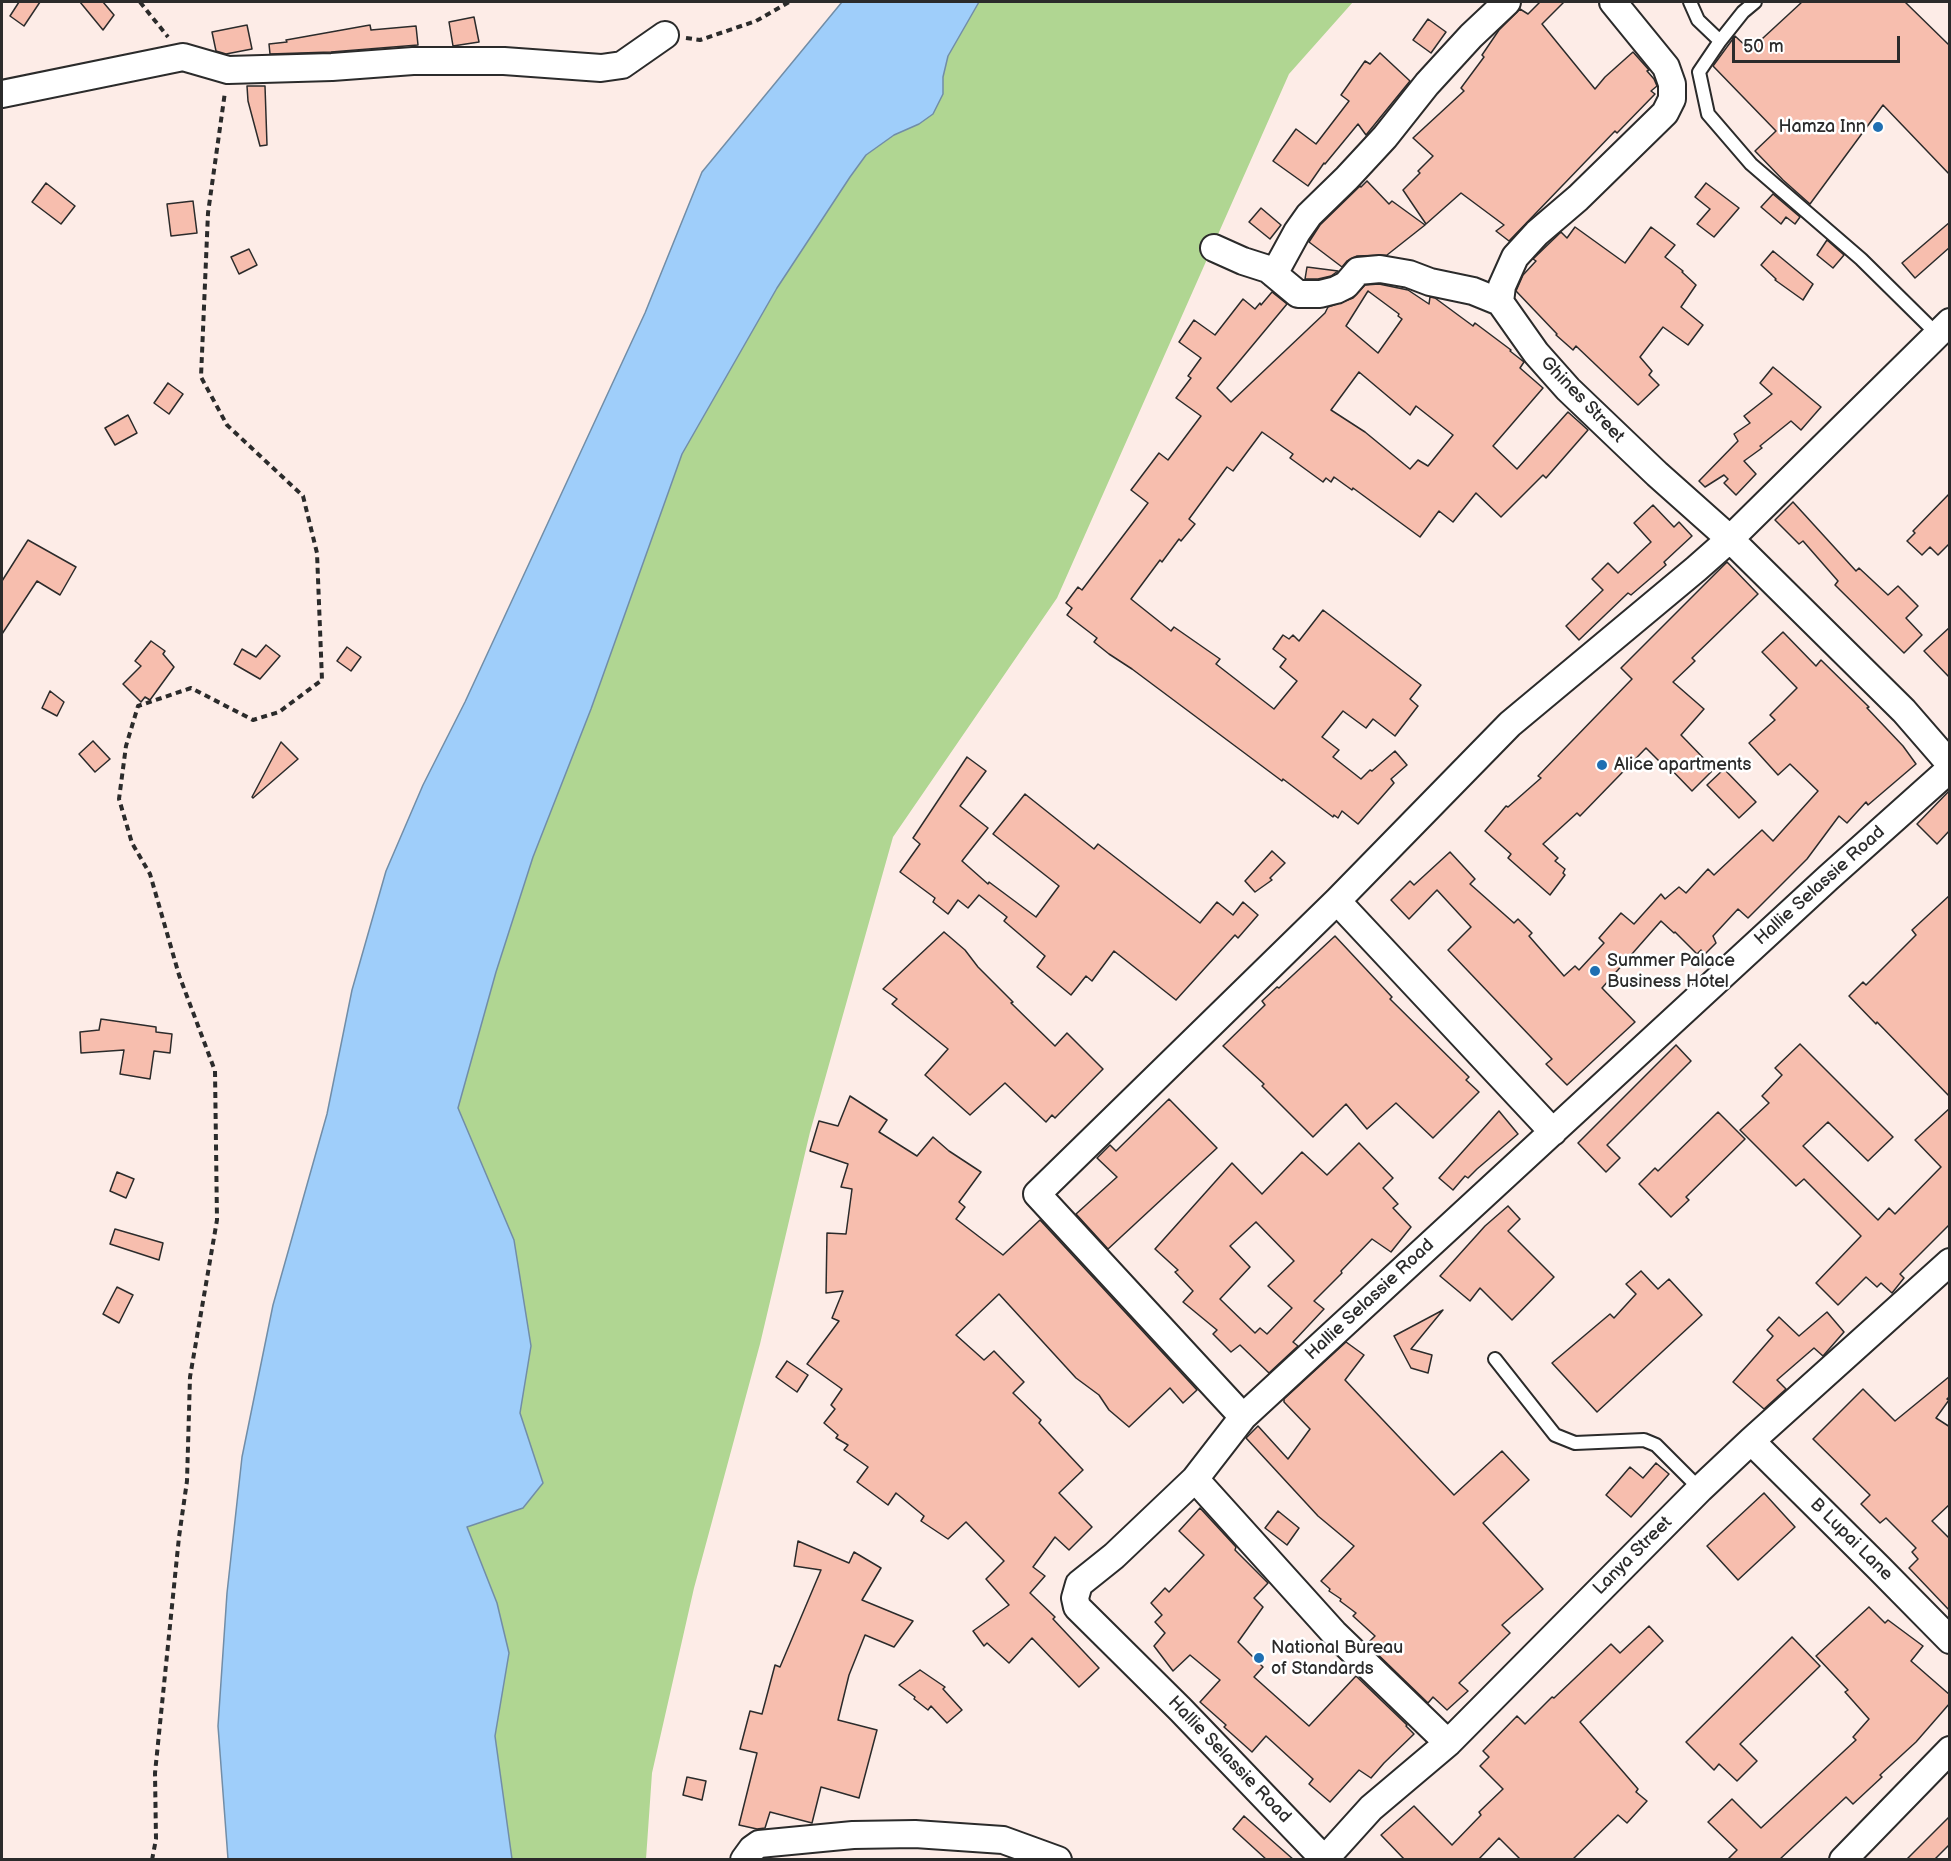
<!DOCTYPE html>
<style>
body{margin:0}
#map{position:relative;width:1951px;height:1861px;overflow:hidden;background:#fdece7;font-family:"Balsamiq Sans",sans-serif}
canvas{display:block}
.frame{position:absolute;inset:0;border:3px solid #2b2b2b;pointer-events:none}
.scale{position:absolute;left:1732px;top:36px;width:168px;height:27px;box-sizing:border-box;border:3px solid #2b2b2b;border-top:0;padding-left:8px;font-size:18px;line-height:21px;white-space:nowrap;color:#2b2b2b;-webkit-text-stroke:4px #fff;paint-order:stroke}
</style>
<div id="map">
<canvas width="1951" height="1861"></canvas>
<div class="frame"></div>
<div class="scale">50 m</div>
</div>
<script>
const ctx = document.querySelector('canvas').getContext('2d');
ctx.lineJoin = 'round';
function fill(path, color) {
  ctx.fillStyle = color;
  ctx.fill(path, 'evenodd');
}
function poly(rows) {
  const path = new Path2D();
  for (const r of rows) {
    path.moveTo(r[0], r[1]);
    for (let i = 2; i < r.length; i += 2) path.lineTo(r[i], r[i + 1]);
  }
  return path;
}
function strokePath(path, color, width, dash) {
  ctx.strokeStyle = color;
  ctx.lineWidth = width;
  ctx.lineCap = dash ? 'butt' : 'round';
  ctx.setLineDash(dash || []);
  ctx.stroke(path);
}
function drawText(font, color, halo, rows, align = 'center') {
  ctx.font = font + ' "Balsamiq Sans",sans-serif';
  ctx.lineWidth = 5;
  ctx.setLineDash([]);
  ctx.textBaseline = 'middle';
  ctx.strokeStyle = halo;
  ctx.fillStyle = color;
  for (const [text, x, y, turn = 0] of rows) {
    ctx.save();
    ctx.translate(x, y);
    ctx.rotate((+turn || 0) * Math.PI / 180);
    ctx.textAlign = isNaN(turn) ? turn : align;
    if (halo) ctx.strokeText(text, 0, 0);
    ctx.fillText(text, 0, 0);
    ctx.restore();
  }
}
const green = poly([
 [979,2,1353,2,1289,74,1057,598,893,837,810,1132,760,1344,694,1588,652,1773,646,1859,512,1859,495,1736,509,1653,497,1603,467,1527,523,1508,543,1482,519,1413,531,1346,458,1108,496,972,533,857,591,709,682,454,777,288,850,177,866,155,894,135,919,124,943,94,943,77,948,56]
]);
const water = poly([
 [842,2,979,2,948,56,943,77,943,94,933,114,919,124,894,135,866,155,850,177,777,288,682,454,591,709,533,857,496,972,458,1108,514,1240,531,1346,520,1413,543,1483,523,1508,467,1527,497,1603,509,1653,495,1736,512,1859,228,1859,218,1726,227,1593,242,1457,273,1305,327,1114,352,990,386,871,423,785,465,702,645,313,702,172,842,2]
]);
const building = poly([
 [19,2,40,2,24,26,10,16,19,2],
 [80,2,103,2,114,15,103,30,80,2],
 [1540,2,1564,2,1542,24,1595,89,1605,77,1633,52,1649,70,1647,71,1654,79,1657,86,1651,91,1655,94,1617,133,1615,131,1509,241,1496,231,1504,225,1461,193,1426,224,1403,190,1420,173,1418,171,1433,156,1413,138,1464,91,1461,88,1484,57,1482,55,1499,30,1520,9,1528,14,1540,2],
 [1802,2,1905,2,1950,46,1950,175,1883,105,1810,204,1783,180,1755,151,1776,131,1713,66,1735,36,1750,50,1802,2],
 [474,17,479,42,453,46,449,22,474,17],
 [1428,19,1446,32,1431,53,1413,40,1428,19],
 [247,25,252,49,226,54,216,51,212,32,247,25],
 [370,25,371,30,416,26,418,45,331,52,270,54,269,44,287,42,286,40,370,25],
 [1380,53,1410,81,1366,135,1358,124,1325,164,1324,163,1308,186,1273,161,1296,129,1316,144,1349,101,1341,95,1365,61,1370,64,1380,53],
 [247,86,265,86,267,145,260,146,248,101,247,86],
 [1367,181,1389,204,1392,201,1425,225,1387,255,1357,256,1347,261,1342,267,1309,242,1320,225,1360,186,1361,187,1367,181],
 [46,183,75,206,61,224,32,202,46,183],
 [1706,183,1739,208,1714,237,1697,224,1710,209,1695,197,1706,183],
 [1773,194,1800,217,1795,224,1786,217,1781,224,1761,207,1773,194],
 [193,201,197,233,171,236,167,204,193,201],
 [1261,208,1281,225,1270,239,1249,222,1261,208],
 [1950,222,1950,247,1915,278,1902,263,1950,222],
 [1575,227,1625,263,1651,227,1675,245,1665,257,1683,271,1682,272,1696,285,1681,307,1703,325,1688,345,1663,327,1640,357,1652,371,1649,375,1659,385,1638,405,1576,346,1573,350,1556,335,1557,334,1516,291,1523,275,1536,261,1533,259,1561,232,1567,238,1575,227],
 [1827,240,1844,255,1833,268,1817,255,1827,240],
 [249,249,257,265,239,274,231,257,249,249],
 [1773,251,1813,284,1803,300,1775,280,1776,279,1761,265,1773,251],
 [1307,267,1338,271,1331,276,1318,279,1305,279,1307,267],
 [1379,284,1408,290,1429,304,1430,297,1435,298,1473,326,1475,323,1511,350,1510,351,1524,362,1520,368,1543,388,1493,446,1517,469,1568,412,1588,430,1546,478,1543,475,1501,517,1476,493,1453,522,1439,511,1420,537,1353,488,1352,490,1334,477,1331,482,1326,478,1323,482,1290,458,1293,454,1262,432,1233,471,1227,467,1189,519,1195,524,1181,541,1179,539,1162,562,1160,560,1131,599,1171,631,1174,627,1220,659,1216,664,1274,709,1297,681,1280,667,1286,659,1273,649,1283,635,1289,639,1293,635,1299,641,1323,610,1421,685,1410,699,1418,706,1395,736,1373,719,1366,728,1343,711,1322,737,1339,750,1333,757,1361,779,1370,770,1372,771,1395,751,1407,765,1391,779,1394,783,1358,824,1342,811,1338,818,1334,815,1333,817,1283,779,1282,781,1132,669,1109,654,1094,642,1097,638,1067,615,1072,608,1066,603,1078,587,1082,590,1148,503,1131,490,1159,453,1168,460,1201,416,1176,398,1191,378,1188,376,1201,358,1179,342,1194,320,1215,335,1243,299,1255,309,1260,303,1261,305,1272,292,1287,304,1217,388,1231,402,1325,313,1328,307,1353,298,1365,285,1379,284],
 [1368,291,1399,314,1398,316,1402,319,1378,353,1346,326,1368,291],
 [1359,372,1410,415,1416,406,1453,435,1428,466,1418,460,1410,469,1365,432,1331,410,1359,372],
 [1773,367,1821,407,1801,430,1791,421,1760,446,1762,448,1744,461,1756,474,1736,495,1724,483,1728,479,1724,475,1705,487,1699,481,1738,441,1734,434,1750,423,1744,416,1772,394,1760,383,1773,367],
 [168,383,183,394,169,414,154,403,168,383],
 [128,415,137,433,115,445,105,428,128,415],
 [1950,493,1950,543,1938,555,1930,547,1922,555,1907,541,1915,533,1913,531,1950,493],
 [1793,502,1856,571,1859,568,1888,595,1898,586,1918,606,1906,618,1922,635,1904,653,1835,585,1838,581,1803,541,1799,544,1775,520,1793,502],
 [1653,505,1674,527,1679,522,1692,536,1664,562,1666,565,1631,595,1628,593,1579,640,1566,626,1603,590,1592,579,1608,563,1618,573,1651,542,1634,523,1653,505],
 [28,540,76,567,60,595,37,581,2,634,2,581,28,540],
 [1727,562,1758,594,1692,658,1695,661,1673,682,1704,709,1681,735,1714,769,1692,791,1663,761,1661,763,1646,748,1580,816,1577,813,1543,844,1558,858,1555,861,1565,869,1563,873,1565,875,1550,895,1508,858,1511,854,1485,831,1506,806,1508,807,1541,778,1538,776,1632,679,1621,668,1727,562],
 [1950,627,1950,678,1924,651,1950,627],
 [1783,632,1816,666,1821,660,1869,707,1867,708,1903,746,1916,764,1868,805,1866,802,1847,823,1839,816,1807,859,1748,918,1738,909,1713,936,1716,943,1705,954,1701,950,1697,954,1675,932,1674,933,1661,921,1602,988,1635,1022,1567,1085,1546,1064,1552,1059,1448,950,1471,927,1437,890,1409,919,1391,900,1410,881,1414,885,1450,852,1475,879,1470,884,1514,923,1518,919,1532,933,1529,936,1564,976,1575,966,1579,970,1604,943,1599,938,1621,913,1634,924,1661,894,1665,899,1679,887,1686,893,1708,869,1714,875,1762,830,1773,841,1818,791,1790,764,1778,775,1749,743,1775,720,1770,715,1797,688,1762,652,1783,632],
 [151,641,165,651,163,654,174,667,150,700,145,697,141,702,123,684,141,666,135,661,151,641],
 [266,645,280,656,260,679,234,664,242,649,256,657,266,645],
 [347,647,361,657,351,671,337,661,347,647],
 [50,691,64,702,57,716,42,708,50,691],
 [93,741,110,759,95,772,79,754,93,741],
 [281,742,298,759,253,798,252,797,281,742],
 [967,757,986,771,960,806,988,828,962,861,988,884,989,882,1036,917,1059,886,993,834,1025,794,1094,849,1098,844,1200,923,1217,902,1233,915,1243,902,1258,915,1238,938,1235,935,1176,1000,1114,951,1092,981,1086,976,1071,995,1037,967,1045,956,1004,921,1007,917,979,895,968,908,958,900,948,914,933,902,935,898,900,872,920,844,913,838,967,757],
 [1724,769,1756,802,1739,818,1707,785,1724,769],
 [1950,790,1950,830,1937,844,1917,824,1950,790],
 [1272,851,1285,863,1270,878,1272,880,1255,892,1245,881,1272,851],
 [1950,895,1950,1097,1877,1022,1876,1024,1849,996,1863,982,1866,985,1916,935,1912,930,1950,895],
 [944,932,965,950,978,967,1013,1002,1011,1003,1055,1046,1067,1033,1103,1069,1055,1118,1052,1115,1046,1122,1005,1083,970,1115,925,1075,948,1049,892,1004,897,999,883,989,944,932],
 [1335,936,1392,997,1390,999,1469,1077,1466,1080,1479,1092,1433,1138,1396,1103,1367,1129,1346,1104,1313,1137,1262,1086,1264,1084,1223,1046,1265,1005,1262,1001,1277,987,1279,988,1335,936],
 [101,1019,156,1027,156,1032,172,1034,170,1053,154,1051,150,1079,120,1074,124,1050,81,1053,80,1032,99,1030,101,1019],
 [1800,1044,1893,1137,1868,1161,1828,1122,1803,1146,1878,1220,1889,1208,1895,1214,1941,1167,1915,1140,1950,1108,1950,1224,1900,1274,1904,1278,1892,1293,1881,1283,1877,1287,1866,1277,1838,1305,1816,1283,1861,1236,1804,1179,1796,1186,1740,1130,1769,1103,1762,1096,1782,1075,1775,1068,1800,1044],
 [1676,1045,1691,1061,1607,1145,1620,1158,1606,1172,1578,1143,1676,1045],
 [850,1096,887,1120,879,1132,917,1156,933,1137,949,1151,981,1172,959,1202,965,1207,956,1219,1003,1255,1040,1220,1197,1390,1183,1403,1170,1388,1129,1427,1109,1410,1099,1395,1076,1378,999,1294,956,1335,984,1360,994,1351,1024,1382,1013,1393,1041,1420,1039,1423,1083,1470,1059,1493,1092,1527,1069,1550,1055,1537,1033,1567,1045,1576,1030,1593,1055,1617,1053,1619,1099,1668,1079,1687,1032,1638,1009,1663,987,1643,984,1646,973,1631,1009,1605,986,1579,1004,1561,966,1522,948,1539,921,1521,924,1516,896,1493,888,1505,857,1482,868,1467,844,1450,848,1445,836,1438,838,1435,824,1423,835,1409,831,1405,842,1389,807,1364,839,1321,832,1318,843,1291,826,1293,827,1233,846,1234,852,1189,841,1187,848,1164,810,1151,819,1121,838,1126,850,1096],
 [1169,1099,1217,1148,1108,1249,1076,1214,1117,1177,1097,1158,1110,1145,1116,1151,1169,1099],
 [1499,1111,1518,1134,1477,1169,1468,1178,1465,1176,1453,1190,1439,1178,1499,1111],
 [1718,1112,1745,1139,1686,1197,1689,1200,1671,1217,1639,1184,1655,1168,1658,1171,1718,1112],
 [1359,1143,1393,1178,1383,1188,1398,1204,1393,1208,1411,1227,1391,1252,1372,1239,1341,1271,1342,1273,1314,1301,1324,1309,1293,1342,1298,1346,1269,1373,1240,1345,1231,1352,1213,1334,1217,1330,1183,1302,1193,1291,1175,1272,1178,1270,1155,1249,1232,1163,1262,1194,1302,1152,1327,1175,1359,1143],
 [1256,1222,1294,1261,1268,1286,1292,1308,1267,1334,1260,1328,1255,1333,1220,1299,1250,1267,1230,1246,1256,1222],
 [117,1172,134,1179,126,1198,110,1191,117,1172],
 [1508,1206,1520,1219,1508,1231,1554,1277,1512,1320,1480,1288,1470,1301,1440,1276,1485,1226,1508,1206],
 [115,1229,163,1243,159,1260,110,1244,115,1229],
 [1641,1271,1658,1289,1669,1279,1702,1315,1597,1412,1552,1363,1610,1314,1614,1318,1636,1294,1626,1284,1641,1271],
 [117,1287,133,1295,119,1323,103,1314,117,1287],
 [1443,1310,1411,1349,1432,1355,1428,1373,1411,1368,1394,1336,1443,1310],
 [1827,1312,1844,1332,1823,1356,1814,1348,1777,1380,1786,1389,1764,1409,1733,1382,1773,1336,1767,1330,1779,1317,1799,1336,1827,1312],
 [1346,1342,1364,1355,1345,1380,1454,1495,1502,1451,1529,1480,1483,1523,1543,1589,1502,1625,1510,1633,1459,1683,1468,1691,1447,1710,1433,1697,1428,1703,1367,1644,1375,1636,1353,1616,1356,1613,1340,1601,1341,1599,1329,1591,1330,1589,1321,1581,1354,1546,1318,1516,1246,1438,1258,1426,1288,1459,1310,1429,1284,1402,1284,1399,1346,1342],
 [787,1361,808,1375,797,1392,776,1377,787,1361],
 [1950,1376,1950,1396,1947,1399,1949,1400,1936,1418,1950,1427,1950,1504,1932,1521,1950,1539,1950,1611,1909,1568,1918,1559,1912,1552,1916,1548,1886,1518,1880,1523,1861,1504,1870,1495,1813,1439,1863,1389,1895,1421,1950,1376],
 [1656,1463,1669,1474,1631,1517,1606,1495,1630,1467,1643,1478,1656,1463],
 [1764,1493,1795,1527,1738,1580,1707,1546,1764,1493],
 [1200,1508,1236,1547,1235,1550,1268,1583,1254,1598,1263,1607,1238,1642,1263,1667,1254,1677,1309,1726,1356,1676,1407,1725,1406,1726,1414,1734,1384,1763,1371,1778,1359,1770,1330,1802,1309,1784,1313,1779,1266,1736,1252,1752,1224,1727,1226,1725,1200,1702,1220,1680,1190,1655,1173,1671,1154,1646,1165,1633,1155,1622,1162,1615,1151,1603,1165,1588,1169,1592,1204,1555,1179,1531,1200,1508],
 [1278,1511,1299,1528,1287,1545,1265,1528,1278,1511],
 [798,1541,849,1563,854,1552,881,1568,862,1600,913,1621,894,1647,865,1635,849,1675,838,1720,877,1730,859,1798,821,1787,812,1823,770,1812,765,1828,757,1829,739,1825,757,1753,740,1749,750,1711,762,1714,775,1665,780,1667,821,1570,794,1566,798,1541],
 [1869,1607,1885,1623,1888,1620,1923,1646,1911,1661,1950,1695,1950,1703,1916,1742,1880,1775,1882,1777,1853,1804,1846,1797,1779,1860,1727,1860,1737,1850,1708,1822,1732,1799,1761,1828,1856,1740,1853,1737,1869,1719,1845,1692,1848,1690,1816,1656,1869,1607],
 [1649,1626,1663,1641,1580,1722,1638,1789,1636,1792,1647,1801,1627,1823,1618,1815,1572,1860,1521,1860,1499,1838,1478,1860,1405,1860,1381,1835,1414,1806,1452,1845,1481,1815,1479,1812,1503,1789,1480,1766,1489,1757,1483,1751,1517,1716,1525,1724,1552,1697,1554,1698,1611,1644,1620,1653,1649,1626],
 [1792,1637,1820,1666,1740,1744,1757,1761,1737,1781,1719,1764,1714,1770,1686,1742,1792,1637],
 [920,1670,945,1687,943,1689,962,1710,947,1723,931,1706,928,1710,914,1699,915,1697,899,1685,920,1670],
 [687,1777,706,1781,702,1800,683,1795,687,1777],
 [1244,1816,1294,1860,1267,1860,1233,1829,1244,1816],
 [1950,1816,1950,1844,1934,1860,1906,1860,1950,1816]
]);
const path = poly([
 [140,2,168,37],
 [686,38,700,40,756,21,789,2],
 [152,1860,156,1839,155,1773,179,1537,187,1481,190,1377,217,1220,215,1071,179,975,150,874,132,843,119,799,126,746,138,706,191,688,253,720,279,712,322,680,317,553,303,496,227,425,201,377,208,213,225,92]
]);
const lane = poly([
 [1690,2,1698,20,1720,41,1743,12,1755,2],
 [1720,41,1699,72,1708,114,1751,164,1861,259,1937,334],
 [1495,1359,1555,1435,1575,1443,1644,1440,1656,1445,1700,1489]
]);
const street = poly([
 [1613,2,1666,67,1672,84,1672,99,1665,113,1578,198,1537,233,1515,257,1502,286,1500,302,1536,353,1568,389,1657,474,1730,539,1904,711,1950,764],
 [2,94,183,57,228,70,332,67,413,61,504,61,601,68,622,65,665,35],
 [1214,248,1243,261,1268,269,1298,294,1320,294,1336,290,1346,285,1358,271,1380,269,1409,274,1430,282,1473,291,1500,302],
 [1274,274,1297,232,1309,215,1347,178,1385,137,1427,84,1471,36,1507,2],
 [1337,901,1553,1132],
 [1243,1417,1037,1194,1337,901,1510,724,1696,569,1730,539,1950,322],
 [1751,1441,1879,1568,1950,1640],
 [1195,1479,1334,1633,1448,1743],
 [744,1860,752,1849,759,1844,853,1835,915,1834,1003,1840,1058,1860],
 [1324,1860,1371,1808,1448,1743,1700,1489,1751,1441,1950,1262],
 [1325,1860,1181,1710,1077,1607,1075,1598,1079,1584,1114,1556,1195,1479,1243,1417,1828,878,1950,769],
 [1843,1860,1950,1750]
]);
const markers = [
 [1878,127,6,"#1f6fb2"],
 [1602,765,6,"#1f6fb2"],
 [1595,971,6,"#1f6fb2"],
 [1259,1658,6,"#1f6fb2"]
];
const poiNames = [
 ["Hamza Inn",1866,127,"right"],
 ["Alice apartments",1614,765],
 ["Summer Palace",1607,961],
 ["Business Hotel",1607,982],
 ["National Bureau",1271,1648],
 ["of Standards",1271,1669]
];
const streetNames = [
 ["Ghines Street",1582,400,46],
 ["Hallie Selassie Road",1820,886,-42],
 ["Hallie Selassie Road",1370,1300,-43],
 ["B Lupai Lane",1851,1540,45],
 ["Lanya Street",1633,1556,-45],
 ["Hallie Selassie Road",1229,1760,46]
];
fill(green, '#b0d692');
fill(water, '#9fcefa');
strokePath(water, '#718da7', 1.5);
fill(building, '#f7beae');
strokePath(building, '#2b2b2b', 1.5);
strokePath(lane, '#2b2b2b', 16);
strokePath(street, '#2b2b2b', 30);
strokePath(path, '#2b2b2b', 4, [6, 4.5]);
strokePath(lane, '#fff', 12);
strokePath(street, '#fff', 26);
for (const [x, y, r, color] of markers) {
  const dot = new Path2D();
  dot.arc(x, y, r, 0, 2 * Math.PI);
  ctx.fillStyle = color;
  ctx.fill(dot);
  strokePath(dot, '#fff', 2);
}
drawText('18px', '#2b2b2b', '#fff', poiNames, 'left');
drawText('18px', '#2b2b2b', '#fff', streetNames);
</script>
